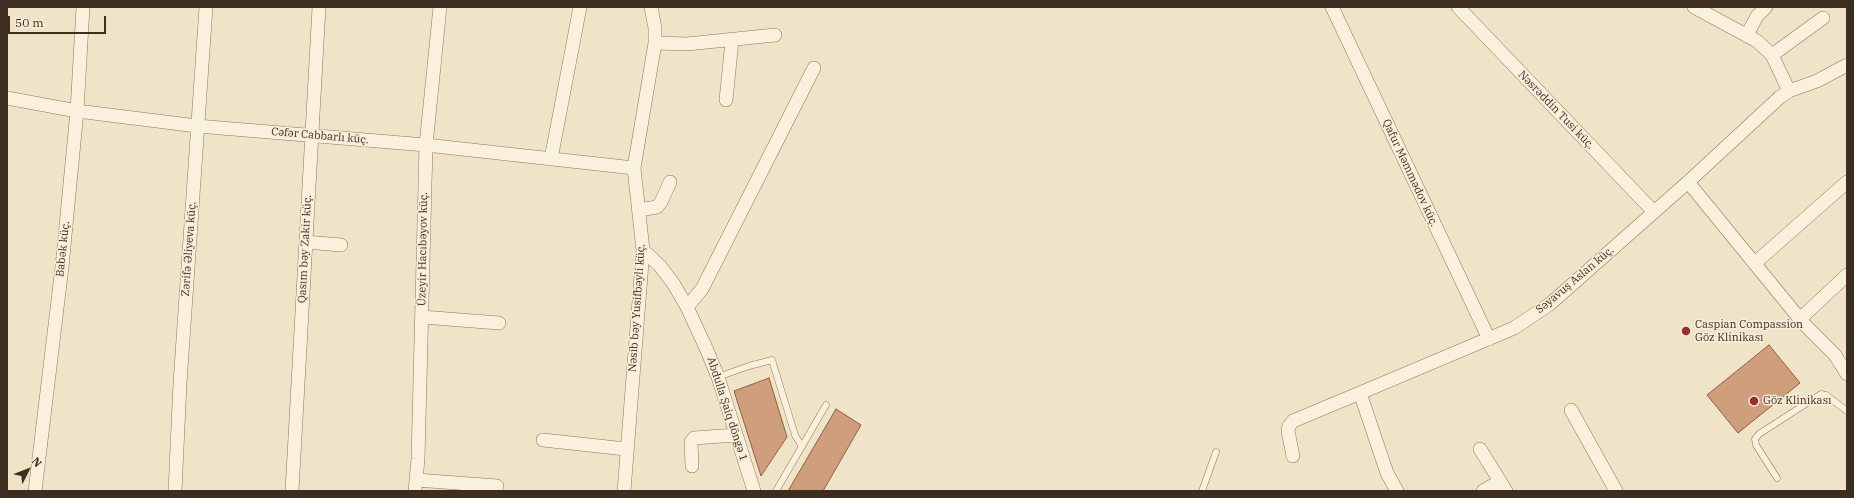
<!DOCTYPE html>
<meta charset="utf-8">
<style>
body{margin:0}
#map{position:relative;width:1854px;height:498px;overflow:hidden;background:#f0e4c8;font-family:"IBM Plex Serif",serif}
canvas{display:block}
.frame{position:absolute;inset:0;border:8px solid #3d2e20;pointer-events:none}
.north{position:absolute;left:8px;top:450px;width:40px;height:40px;-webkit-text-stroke:3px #f7eed8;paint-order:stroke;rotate:48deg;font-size:11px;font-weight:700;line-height:16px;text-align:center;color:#3d2e20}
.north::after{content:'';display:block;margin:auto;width:14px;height:18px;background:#3d2e20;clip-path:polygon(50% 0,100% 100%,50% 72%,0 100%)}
.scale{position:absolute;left:8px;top:16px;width:98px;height:18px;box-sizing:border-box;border:2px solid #3d2e20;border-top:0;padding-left:5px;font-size:12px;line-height:14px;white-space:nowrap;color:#3d2e20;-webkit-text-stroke:3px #f7eed8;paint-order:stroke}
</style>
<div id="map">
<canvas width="1854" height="498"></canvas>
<div class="frame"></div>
<div class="north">N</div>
<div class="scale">50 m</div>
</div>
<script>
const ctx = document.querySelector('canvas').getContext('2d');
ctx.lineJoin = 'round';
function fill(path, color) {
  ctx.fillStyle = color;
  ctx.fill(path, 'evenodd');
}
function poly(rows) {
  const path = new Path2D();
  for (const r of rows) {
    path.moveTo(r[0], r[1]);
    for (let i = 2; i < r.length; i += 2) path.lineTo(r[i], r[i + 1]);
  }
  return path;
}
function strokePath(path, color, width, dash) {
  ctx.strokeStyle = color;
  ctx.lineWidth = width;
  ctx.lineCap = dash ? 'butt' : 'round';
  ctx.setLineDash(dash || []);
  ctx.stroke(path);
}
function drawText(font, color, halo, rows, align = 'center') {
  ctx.font = font + ' "IBM Plex Serif",serif';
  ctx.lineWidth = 3;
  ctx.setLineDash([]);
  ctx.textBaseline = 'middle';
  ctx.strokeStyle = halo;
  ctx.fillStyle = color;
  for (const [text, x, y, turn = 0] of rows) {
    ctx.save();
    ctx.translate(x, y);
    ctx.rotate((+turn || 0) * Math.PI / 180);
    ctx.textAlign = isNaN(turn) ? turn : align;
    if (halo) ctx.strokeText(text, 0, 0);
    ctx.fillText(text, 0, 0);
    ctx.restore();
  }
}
const building = poly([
 [1769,345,1800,383,1738,433,1707,395,1769,345],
 [769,378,787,437,761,476,734,391,769,378],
 [836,409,861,425,823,491,788,491,836,409]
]);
const lane = poly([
 [718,377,749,366,772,360,795,435,802,447],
 [1777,478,1756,445,1755,439,1759,434,1821,394,1826,395,1847,411],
 [776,491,826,405],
 [1202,491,1216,452]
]);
const street = poly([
 [1332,7,1489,339],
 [1458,7,1654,212],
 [1694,7,1757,41,1772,55,1789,91],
 [1747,35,1757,16,1766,7],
 [655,43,687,44,775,35],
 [1772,55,1823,18],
 [7,98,77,111,197,126,426,145,634,168],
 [726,100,732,41],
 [551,159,580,7],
 [1688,182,1804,324,1835,355,1847,374],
 [639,210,657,207,661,202,670,182],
 [306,242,341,245],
 [643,250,660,266,673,283,687,307,706,348,718,377,754,491],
 [1755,263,1847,182],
 [687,307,702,289,814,68],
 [422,317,499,323],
 [1800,319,1847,275],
 [1571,410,1616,491],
 [543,440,626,449],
 [1480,449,1506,491],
 [1293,456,1288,431,1289,426,1293,421,1360,393],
 [692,466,691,442,694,438,736,435],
 [416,480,497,486],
 [35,491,62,267,77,111,83,7],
 [175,491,180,383,206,7],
 [292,491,319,7],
 [415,491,418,459,426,145,440,7],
 [624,491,643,250,634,168,655,43,655,28,651,7],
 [1397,491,1387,473,1360,393,1514,328,1550,304,1688,182,1780,97,1789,91,1817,81,1847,65],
 [1483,491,1500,481]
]);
const markers = [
 [1686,331,5,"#9e2a2b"],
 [1754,401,5,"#9e2a2b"]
];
const streetNames = [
 ["Nəsrəddin Tusi küç.",1556,110,46],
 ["Cəfər Cabbarlı küç.",320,136,5],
 ["Qafur Məmmədov küç.",1410,173,65],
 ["Babək küç.",63,249,-84],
 ["Zərifə Əliyeva küç.",189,249,-86],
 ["Qasım bəy Zakir küç.",305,249,-87],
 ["Üzeyir Hacıbəyov küç.",423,249,-89],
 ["Səyavuş Aslan küç.",1575,280,-40],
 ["Nəsib bəy Yusifbəyli küç.",637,308,-86],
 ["Abdulla Şaiq döngə 1",727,409,72]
];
const poiNames = [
 ["Caspian Compassion",1695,325],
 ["Göz Klinikası",1695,338],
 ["Göz Klinikası",1763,401]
];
fill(building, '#cf9f7d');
strokePath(building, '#8d5f41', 1);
strokePath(lane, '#8d765c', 7);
strokePath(street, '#8d765c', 14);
strokePath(lane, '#faf1dc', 6);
strokePath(street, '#faf1dc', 13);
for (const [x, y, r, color] of markers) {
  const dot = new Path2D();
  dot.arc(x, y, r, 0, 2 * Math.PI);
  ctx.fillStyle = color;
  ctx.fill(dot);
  strokePath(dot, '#f7eed8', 1.5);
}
drawText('11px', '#3d2e20', '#f7eed8', streetNames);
drawText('11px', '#3d2e20', '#f7eed8', poiNames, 'left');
</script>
